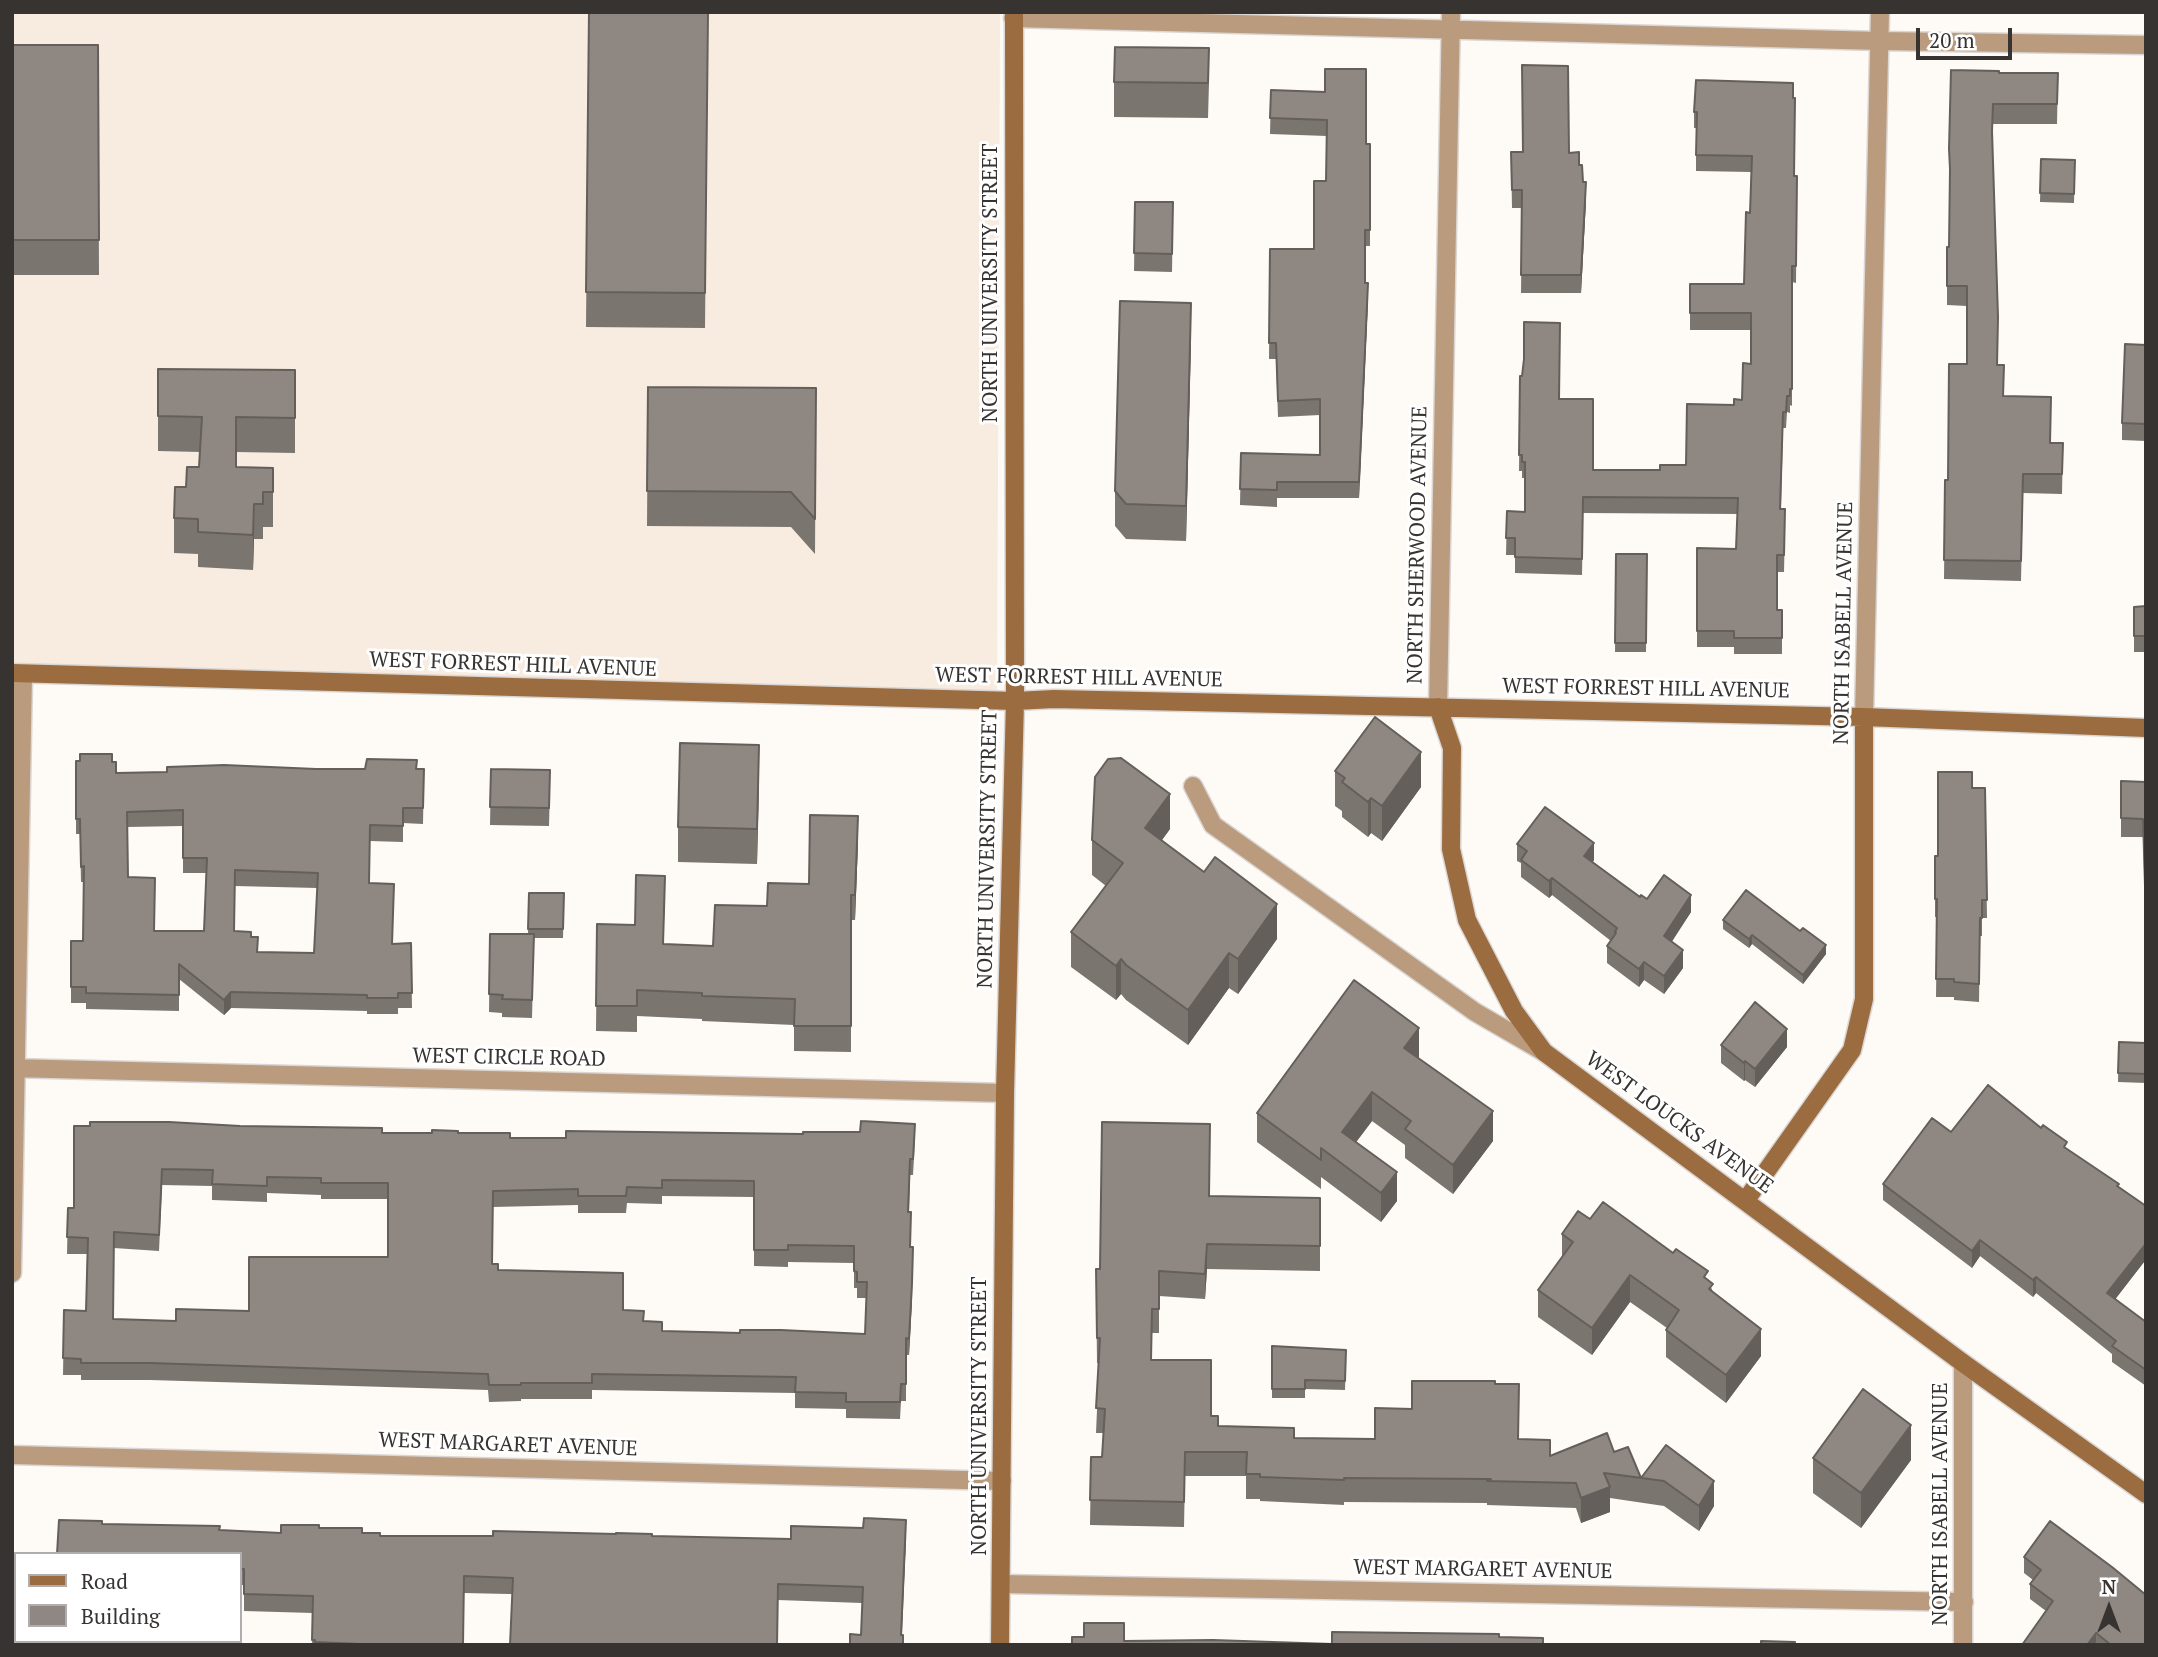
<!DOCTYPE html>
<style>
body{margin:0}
#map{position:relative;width:2158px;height:1657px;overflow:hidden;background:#fefaf6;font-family:"PT Serif",serif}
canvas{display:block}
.frame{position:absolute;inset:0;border:14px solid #363331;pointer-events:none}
.legend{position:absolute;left:14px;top:1552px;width:228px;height:91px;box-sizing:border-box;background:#fff;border:2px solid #afadad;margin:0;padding:9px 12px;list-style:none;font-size:21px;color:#363331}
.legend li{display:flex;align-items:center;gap:14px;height:35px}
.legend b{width:35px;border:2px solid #afadad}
.north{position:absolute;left:2074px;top:1573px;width:70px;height:70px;-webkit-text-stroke:5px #fff;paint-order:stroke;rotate:0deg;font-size:19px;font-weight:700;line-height:28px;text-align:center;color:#363331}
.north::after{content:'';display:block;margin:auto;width:24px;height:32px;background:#363331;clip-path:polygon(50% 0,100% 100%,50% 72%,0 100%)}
.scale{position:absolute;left:1916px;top:28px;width:96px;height:32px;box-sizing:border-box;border:4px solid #363331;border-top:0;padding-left:9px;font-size:21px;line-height:24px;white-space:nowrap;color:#363331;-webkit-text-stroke:5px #fff;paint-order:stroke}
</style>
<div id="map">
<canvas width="2158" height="1657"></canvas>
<div class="frame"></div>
<ul class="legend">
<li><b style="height:9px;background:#9b6c3f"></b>Road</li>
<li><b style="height:19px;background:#8f8882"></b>Building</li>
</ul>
<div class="north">N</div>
<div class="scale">20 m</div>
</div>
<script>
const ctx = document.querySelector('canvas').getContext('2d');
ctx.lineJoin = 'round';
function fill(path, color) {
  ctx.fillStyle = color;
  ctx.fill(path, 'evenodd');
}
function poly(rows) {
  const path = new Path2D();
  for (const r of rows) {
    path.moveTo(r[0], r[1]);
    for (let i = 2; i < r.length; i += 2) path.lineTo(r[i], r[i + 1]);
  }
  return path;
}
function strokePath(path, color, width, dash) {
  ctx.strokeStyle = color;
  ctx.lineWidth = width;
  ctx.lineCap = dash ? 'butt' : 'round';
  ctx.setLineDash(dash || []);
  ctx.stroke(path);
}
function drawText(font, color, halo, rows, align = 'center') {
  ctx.font = font + ' "PT Serif",serif';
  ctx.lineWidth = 6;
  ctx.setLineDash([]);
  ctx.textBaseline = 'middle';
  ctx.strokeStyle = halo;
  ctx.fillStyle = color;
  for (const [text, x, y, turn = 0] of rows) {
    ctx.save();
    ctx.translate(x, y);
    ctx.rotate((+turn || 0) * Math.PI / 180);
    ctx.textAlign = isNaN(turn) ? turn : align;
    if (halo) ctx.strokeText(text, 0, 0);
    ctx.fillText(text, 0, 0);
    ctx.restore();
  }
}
const built = poly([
 [12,12,1000,12,997,692,12,672]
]);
const street = poly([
 [1013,18,1880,41,2146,45],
 [1438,707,1451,12],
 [1864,717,1880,12],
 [1193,786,1213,825,1475,1012,1544,1052],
 [12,1068,1005,1093],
 [12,1273,23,674],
 [1963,1363,1963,1645],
 [12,1455,1002,1481],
 [1002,1584,1964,1602]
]);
const secondary = poly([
 [12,673,1015,701,1054,699,1864,717,2146,728],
 [1438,707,1452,748,1451,849,1467,920,1514,1011,1544,1052,1963,1363,2146,1494],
 [1746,1200,1852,1050,1864,999,1864,717],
 [1000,1645,1005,1093,1015,701,1014,12]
]);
const wall = poly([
 [589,12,708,12,705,328,586,327],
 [12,45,98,45,99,275,12,275],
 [1999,73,2058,73,2057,124,1993,124,1992,141,1997,365,2004,396,2050,443,2063,443,2062,494,2023,493,2021,581,1944,579,1945,480,1948,480,1967,364,1967,306,1947,305,1947,247,1949,247,1950,186,1949,149],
 [1114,82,1209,83,1208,118,1114,117],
 [1271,90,1325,92,1366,144,1370,144,1370,246,1365,246,1365,283,1368,300,1359,498,1277,498,1277,507,1240,505,1241,453,1320,455,1320,415,1278,417,1276,359,1269,359,1270,249,1314,249,1326,181,1327,136,1270,134],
 [1793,98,1794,176,1797,176,1796,283,1792,282,1792,406,1790,405,1790,413,1787,412,1786,428,1783,428,1781,509,1785,526,1784,572,1777,572,1777,610,1782,610,1782,654,1734,654,1734,647,1697,647,1697,548,1736,549,1738,514,1583,513,1582,575,1515,573,1515,555,1506,555,1507,511,1525,512,1525,478,1522,478,1522,471,1519,471,1520,376,1522,376,1524,359,1559,399,1593,470,1660,470,1686,465,1734,405,1742,400,1751,364,1751,330,1690,330,1690,284,1744,284,1750,213,1751,172,1696,171,1696,128,1694,128,1694,112],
 [1511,152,1569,153,1579,165,1586,200,1581,293,1521,293,1522,208,1512,208],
 [2041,159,2075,160,2074,203,2040,202],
 [1135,202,1173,202,1172,272,1134,271],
 [1191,338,1186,541,1126,539,1115,526,1115,491],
 [2146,345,2146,441,2122,440,2122,423],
 [158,369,295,370,295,453,236,452,236,467,273,468,273,527,263,527,263,539,254,539,253,570,198,567,198,554,174,553,174,518,186,487,199,467,200,452,158,451],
 [648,387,816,388,815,554,791,527,647,526],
 [1616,554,1647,554,1646,652,1615,652],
 [2146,606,2146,652,2134,652,2134,607],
 [76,761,112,762,116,773,316,769,424,769,423,824,403,823,403,842,370,841,369,883,392,944,411,943,412,1008,398,1008,398,1014,367,1014,367,1011,231,1008,224,1015,179,979,179,1011,86,1009,86,1003,71,1003,71,941,83,941,84,882,81,882,80,834,76,834],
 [183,826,183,873,206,873,204,931,154,931,128,877,127,827],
 [235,886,317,888,314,953,258,952,251,937,234,931],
 [491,769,550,788,549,826,490,825],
 [1335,771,1421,787,1382,841,1371,833,1368,837,1342,817,1342,811,1335,806],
 [759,780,757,864,678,862,678,827],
 [2121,781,2146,782,2146,904,2145,904,2143,837,2121,837],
 [1972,788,1985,788,1987,918,1982,918,1982,936,1980,936,1979,1002,1954,1000,1954,997,1936,997,1937,917,1935,917,1935,856,1938,856],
 [1170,829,1162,840,1277,939,1238,994,1229,988,1188,1045,1126,1000,1121,994,1116,1000,1071,967,1071,932,1106,886,1092,875,1092,840],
 [858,841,855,920,851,920,851,1052,794,1051,794,1025,702,1021,702,1019,637,1016,637,1032,596,1031,597,924,635,925,665,901,663,944,713,946,767,906,809,884],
 [1517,844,1594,860,1593,862,1640,897,1691,912,1671,942,1683,968,1664,994,1644,980,1639,987,1607,963,1607,946,1611,941,1552,895,1549,898,1521,877,1521,863,1517,861],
 [529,893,564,893,563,938,534,938,532,1018,502,1017,502,1013,489,1012,490,934,528,934],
 [1723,920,1826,954,1803,984,1752,944,1749,948,1723,929],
 [2119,1042,2146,1043,2146,1083,2118,1082],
 [1721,1045,1787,1047,1755,1087,1745,1080,1744,1081,1721,1063],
 [1419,1057,1418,1058,1493,1141,1453,1194,1405,1158,1405,1145,1372,1121,1356,1142,1397,1201,1381,1222,1321,1177,1321,1189,1257,1142,1257,1113],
 [74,1126,382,1133,458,1133,510,1138,915,1140,913,1175,910,1175,909,1212,911,1228,910,1247,912,1299,909,1355,906,1355,906,1401,901,1401,900,1419,846,1418,846,1409,795,1408,795,1393,592,1390,592,1399,521,1399,521,1401,489,1402,488,1390,150,1380,81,1380,81,1375,63,1375,64,1310,86,1311,87,1254,67,1254,68,1208,74,1208],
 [162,1185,212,1186,212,1200,267,1202,267,1193,321,1195,321,1199,388,1199,388,1257,249,1311,176,1321,114,1319,114,1248,159,1251],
 [662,1196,754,1197,754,1266,788,1267,788,1262,854,1263,854,1288,857,1288,857,1298,867,1298,865,1334,662,1331,623,1310,498,1270,492,1264,493,1207,578,1205,578,1213,626,1213,627,1203,662,1204],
 [2067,1149,2146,1206,2146,1264,2144,1262,2115,1299,2146,1322,2146,1386,2112,1362,2112,1354,2036,1293,2033,1297,1980,1256,1972,1268,1883,1200,1883,1184],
 [1209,1196,1320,1198,1320,1271,1207,1269,1205,1299,1159,1296,1159,1333,1152,1333,1152,1360,1211,1416,1218,1426,1294,1438,1375,1439,1412,1409,1495,1384,1518,1439,1550,1456,1614,1452,1641,1478,1666,1445,1714,1506,1699,1531,1664,1506,1610,1498,1610,1512,1581,1523,1576,1508,1487,1505,1487,1503,1344,1502,1344,1505,1260,1501,1260,1499,1246,1499,1246,1476,1185,1476,1184,1527,1090,1525,1091,1457,1102,1457,1103,1433,1096,1433,1099,1363,1097,1363,1096,1269,1100,1269],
 [1590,1219,1708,1280,1713,1292,1761,1356,1726,1403,1666,1357,1666,1330,1667,1328,1630,1302,1592,1355,1538,1317,1538,1290,1562,1258,1562,1234],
 [1272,1346,1346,1359,1345,1390,1305,1389,1305,1398,1272,1398],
 [1813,1458,1911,1460,1861,1528,1813,1493],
 [102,1524,281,1533,319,1528,380,1536,652,1536,791,1539,906,1537,902,1635,861,1635,862,1603,778,1600,464,1593,463,1645,312,1645,313,1613,244,1611,244,1585,240,1585,240,1554],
 [2024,1557,2146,1645,2022,1645,2046,1611,2030,1599,2030,1584,2033,1580,2024,1573]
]);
const shadedWall = poly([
 [1586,182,1586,200,1581,293,1581,275],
 [1368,283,1368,300,1359,498,1359,482],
 [1191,303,1191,338,1186,541,1186,506],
 [254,504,254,539,253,570,253,535],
 [759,745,759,780,757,864,757,829],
 [1421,752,1421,787,1382,841,1382,806],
 [1170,794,1170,829,1145,863,1145,828],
 [1371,798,1371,833,1368,837,1368,802],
 [858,816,858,841,855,920,855,895],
 [1594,843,1594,860,1584,874,1584,856],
 [1552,878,1552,895,1549,898,1549,881],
 [1691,895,1691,912,1664,954,1664,936],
 [1277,904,1277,939,1238,994,1238,959],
 [1752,935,1752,944,1749,948,1749,939],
 [1826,945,1826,954,1803,984,1803,975],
 [1683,950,1683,968,1664,994,1664,976],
 [1229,953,1229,988,1188,1045,1188,1010],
 [1121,959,1121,994,1116,1000,1116,966],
 [1644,962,1644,980,1639,987,1639,969],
 [231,992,231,1008,224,1015,224,1000],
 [1419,1028,1419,1057,1404,1077,1404,1048],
 [1787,1029,1787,1047,1755,1087,1755,1069],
 [1745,1061,1745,1080,1744,1081,1744,1063],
 [1372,1092,1372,1121,1342,1161,1342,1132],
 [1493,1111,1493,1141,1453,1194,1453,1165],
 [1397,1172,1397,1201,1381,1222,1381,1193],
 [1980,1240,1980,1256,1972,1268,1972,1251],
 [1207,1244,1207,1269,1205,1299,1205,1274],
 [2144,1246,2144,1262,2107,1310,2107,1293],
 [913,1247,912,1299,909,1355,909,1339],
 [1630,1275,1630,1302,1592,1355,1592,1328],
 [2036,1277,2036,1293,2033,1297,2033,1280],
 [1761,1329,1761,1356,1726,1403,1726,1375],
 [1911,1425,1911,1460,1861,1528,1861,1493],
 [1714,1481,1714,1506,1699,1531,1699,1506],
 [1610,1487,1610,1512,1581,1523,1581,1498],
 [906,1520,906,1537,901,1645,901,1635],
 [2096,1633,2096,1645,2087,1645]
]);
const building = poly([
 [589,12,708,12,705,293,586,292,589,12],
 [12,45,98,45,99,240,12,240,12,45],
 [1115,47,1209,48,1208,83,1114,82,1115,47],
 [1522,65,1568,66,1569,153,1579,152,1579,165,1582,165,1583,182,1586,182,1581,275,1521,275,1522,190,1512,190,1511,152,1523,152,1522,65],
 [1325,69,1366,69,1366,144,1370,144,1370,230,1365,230,1365,283,1368,283,1359,482,1277,482,1277,490,1240,489,1241,453,1320,455,1320,399,1278,401,1276,343,1269,343,1270,249,1314,249,1314,181,1326,181,1327,120,1270,118,1271,90,1325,92,1325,69],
 [1951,70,1999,71,1999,73,2058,73,2057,104,1993,104,1992,131,1998,317,1997,365,2004,365,2003,396,2051,397,2050,443,2063,443,2062,474,2023,474,2021,561,1944,560,1945,480,1948,480,1949,364,1967,364,1967,286,1947,286,1947,247,1949,247,1950,169,1949,149,1951,70],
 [1696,80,1793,83,1793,98,1795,98,1794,176,1797,176,1796,266,1792,266,1792,389,1790,389,1790,396,1787,396,1786,412,1783,412,1780,509,1785,509,1784,555,1777,555,1777,610,1782,610,1782,638,1734,638,1734,631,1697,631,1697,548,1736,549,1738,498,1583,497,1582,559,1515,557,1515,538,1506,538,1507,511,1525,512,1525,462,1522,462,1522,455,1519,455,1520,376,1522,376,1524,359,1524,322,1560,323,1559,399,1593,399,1593,470,1660,470,1660,465,1686,465,1687,404,1734,405,1734,399,1742,400,1743,363,1751,364,1751,313,1690,313,1690,284,1744,284,1746,212,1750,213,1752,156,1696,155,1697,112,1694,112,1696,80],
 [2041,159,2075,160,2074,194,2040,193,2041,159],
 [1135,202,1173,202,1172,254,1134,253,1135,202],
 [1120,301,1191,303,1186,506,1126,504,1115,491,1120,301],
 [2125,344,2146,345,2146,424,2122,423,2125,344],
 [158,369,295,370,295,418,236,417,236,467,273,468,273,492,263,492,263,504,254,504,253,535,198,532,198,519,174,518,175,487,186,487,187,467,199,467,202,417,158,416,158,369],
 [648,387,816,388,815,519,791,492,647,491,648,387],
 [1616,554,1647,554,1646,643,1615,643,1616,554],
 [2146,606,2146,636,2134,636,2134,607,2146,606],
 [1375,717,1421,752,1382,806,1371,798,1368,802,1342,782,1345,778,1335,771,1375,717],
 [680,743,759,745,757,829,678,827,680,743],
 [80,754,112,754,112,762,116,762,116,773,167,772,167,767,224,765,316,769,365,769,367,759,417,760,416,769,424,769,423,808,403,808,403,826,370,825,369,883,394,884,392,944,411,943,412,993,398,993,398,998,367,998,367,995,231,992,224,1000,179,964,179,995,86,993,86,987,71,987,71,941,83,941,84,866,81,867,80,819,76,819,76,761,80,761,80,754],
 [183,810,183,858,207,858,204,931,154,931,155,878,128,877,127,812,183,810],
 [235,870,318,873,314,953,257,952,258,937,251,937,251,932,234,931,235,870],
 [1121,758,1170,794,1145,828,1204,872,1215,857,1277,904,1238,959,1229,953,1188,1010,1126,965,1121,959,1116,966,1071,932,1123,863,1092,840,1095,777,1108,759,1121,758],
 [491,769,550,770,549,808,490,807,491,769],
 [1938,772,1972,772,1972,788,1985,788,1987,900,1982,900,1982,918,1980,918,1979,984,1954,982,1954,979,1936,979,1937,899,1935,899,1935,856,1938,856,1938,772],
 [2121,781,2146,782,2146,886,2145,886,2143,819,2121,818,2121,781],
 [1545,807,1594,843,1584,856,1640,897,1641,895,1647,899,1664,875,1691,895,1664,936,1683,950,1664,976,1644,962,1639,969,1607,946,1616,933,1615,932,1617,928,1552,878,1549,881,1521,860,1527,851,1517,844,1545,807],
 [810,815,858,816,855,895,851,895,851,1026,794,1026,795,999,702,996,702,993,637,990,637,1006,596,1006,597,924,635,925,636,875,665,876,663,944,713,946,715,905,767,906,768,883,809,884,810,815],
 [1746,890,1800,931,1803,928,1826,945,1803,975,1752,935,1749,939,1723,920,1746,890],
 [529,893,564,893,563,929,528,929,529,893],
 [490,934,534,934,532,1000,502,999,503,995,489,994,490,934],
 [1354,980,1419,1028,1404,1048,1493,1111,1453,1165,1405,1129,1411,1121,1372,1092,1342,1132,1397,1172,1381,1193,1321,1148,1321,1160,1257,1113,1354,980],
 [1755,1002,1787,1029,1755,1069,1745,1061,1744,1063,1721,1045,1755,1002],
 [2119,1042,2146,1043,2146,1074,2118,1073,2119,1042],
 [1988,1085,2041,1128,2043,1125,2067,1142,2064,1147,2119,1184,2117,1186,2146,1206,2146,1248,2144,1246,2107,1293,2146,1322,2146,1370,2112,1346,2116,1341,2036,1277,2033,1280,1980,1240,1972,1251,1883,1184,1932,1118,1951,1132,1988,1085],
 [861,1121,915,1124,913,1159,910,1159,908,1212,911,1212,910,1247,913,1247,912,1283,909,1339,906,1338,906,1384,901,1384,900,1402,846,1402,846,1393,795,1392,796,1377,592,1374,592,1383,521,1383,521,1385,489,1385,488,1374,150,1363,81,1363,81,1359,63,1358,64,1310,86,1311,88,1238,67,1237,68,1208,74,1208,74,1126,90,1126,90,1122,169,1122,240,1126,382,1128,382,1133,432,1133,432,1130,458,1131,458,1133,510,1133,510,1138,566,1138,566,1131,803,1134,803,1132,860,1132,861,1121],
 [162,1169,213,1170,212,1184,267,1186,267,1177,321,1178,321,1183,388,1183,388,1257,249,1257,249,1311,176,1309,176,1321,113,1319,114,1232,159,1235,162,1169],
 [662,1180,754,1181,754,1250,788,1250,788,1245,854,1246,854,1271,857,1272,857,1282,867,1282,865,1334,781,1330,740,1330,740,1333,662,1331,662,1322,643,1321,644,1311,623,1310,623,1273,498,1270,498,1264,492,1264,493,1191,578,1189,578,1196,626,1196,627,1187,662,1188,662,1180],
 [1102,1122,1210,1124,1209,1196,1320,1198,1320,1246,1207,1244,1205,1274,1159,1271,1159,1309,1152,1309,1151,1360,1211,1360,1211,1416,1218,1416,1218,1426,1294,1428,1294,1438,1375,1439,1375,1408,1412,1409,1412,1381,1495,1381,1495,1384,1519,1384,1518,1439,1550,1440,1550,1456,1607,1433,1614,1452,1628,1447,1641,1478,1666,1445,1714,1481,1699,1506,1664,1481,1604,1473,1610,1487,1581,1498,1576,1483,1487,1481,1491,1479,1344,1478,1344,1480,1260,1477,1260,1474,1246,1474,1247,1452,1185,1452,1184,1502,1090,1500,1091,1457,1102,1457,1105,1409,1096,1408,1100,1338,1097,1338,1096,1269,1100,1269,1102,1122],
 [1603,1202,1673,1253,1676,1249,1708,1271,1704,1277,1713,1284,1709,1289,1761,1329,1726,1375,1666,1330,1679,1310,1630,1275,1592,1328,1538,1290,1573,1242,1562,1234,1578,1211,1590,1219,1603,1202],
 [1272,1346,1346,1350,1345,1381,1305,1380,1305,1389,1272,1389,1272,1346],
 [1863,1389,1911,1425,1861,1493,1813,1458,1863,1389],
 [864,1518,906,1520,901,1635,903,1635,903,1645,850,1645,850,1634,861,1635,863,1587,778,1584,777,1645,510,1645,513,1578,464,1576,463,1645,382,1645,315,1642,315,1640,312,1640,313,1596,244,1594,244,1569,240,1569,240,1554,57,1554,59,1520,102,1521,102,1524,220,1526,219,1530,281,1533,281,1525,319,1525,319,1528,362,1528,362,1533,380,1533,380,1536,493,1536,493,1531,616,1534,616,1533,652,1534,652,1536,791,1539,791,1526,863,1528,864,1518],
 [2050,1521,2112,1567,2146,1595,2146,1645,2111,1645,2096,1633,2087,1645,2022,1645,2053,1601,2030,1584,2041,1570,2024,1557,2050,1521],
 [1084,1623,1124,1623,1124,1641,1213,1640,1332,1644,1332,1632,1499,1634,1499,1637,1543,1638,1543,1645,1072,1645,1072,1637,1084,1637,1084,1623],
 [1761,1641,1795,1642,1795,1645,1761,1645,1761,1641]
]);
const streetNames = [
 ["NORTH UNIVERSITY STREET",991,283,-90],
 ["NORTH SHERWOOD AVENUE",1418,545,-89],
 ["NORTH ISABELL AVENUE",1844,623,-89],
 ["WEST FORREST HILL AVENUE",513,665,2],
 ["WEST FORREST HILL AVENUE",1079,678,1],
 ["WEST FORREST HILL AVENUE",1646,689,1],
 ["NORTH UNIVERSITY STREET",988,849,-89],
 ["WEST CIRCLE ROAD",509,1058,1],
 ["WEST LOUCKS AVENUE",1679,1123,36],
 ["NORTH UNIVERSITY STREET",980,1416,-90],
 ["WEST MARGARET AVENUE",508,1445,2],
 ["NORTH ISABELL AVENUE",1941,1504,-90],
 ["WEST MARGARET AVENUE",1483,1570,1]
];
fill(built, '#f8ebdf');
strokePath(street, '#dad6d3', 21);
strokePath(secondary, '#dad6d3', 21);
strokePath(street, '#bb9b7d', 18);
strokePath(secondary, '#9b6c3f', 18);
fill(wall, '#7b7570');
fill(shadedWall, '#645f5b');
fill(building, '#8f8882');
strokePath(building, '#645f5b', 2);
drawText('21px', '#363331', '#fff', streetNames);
</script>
